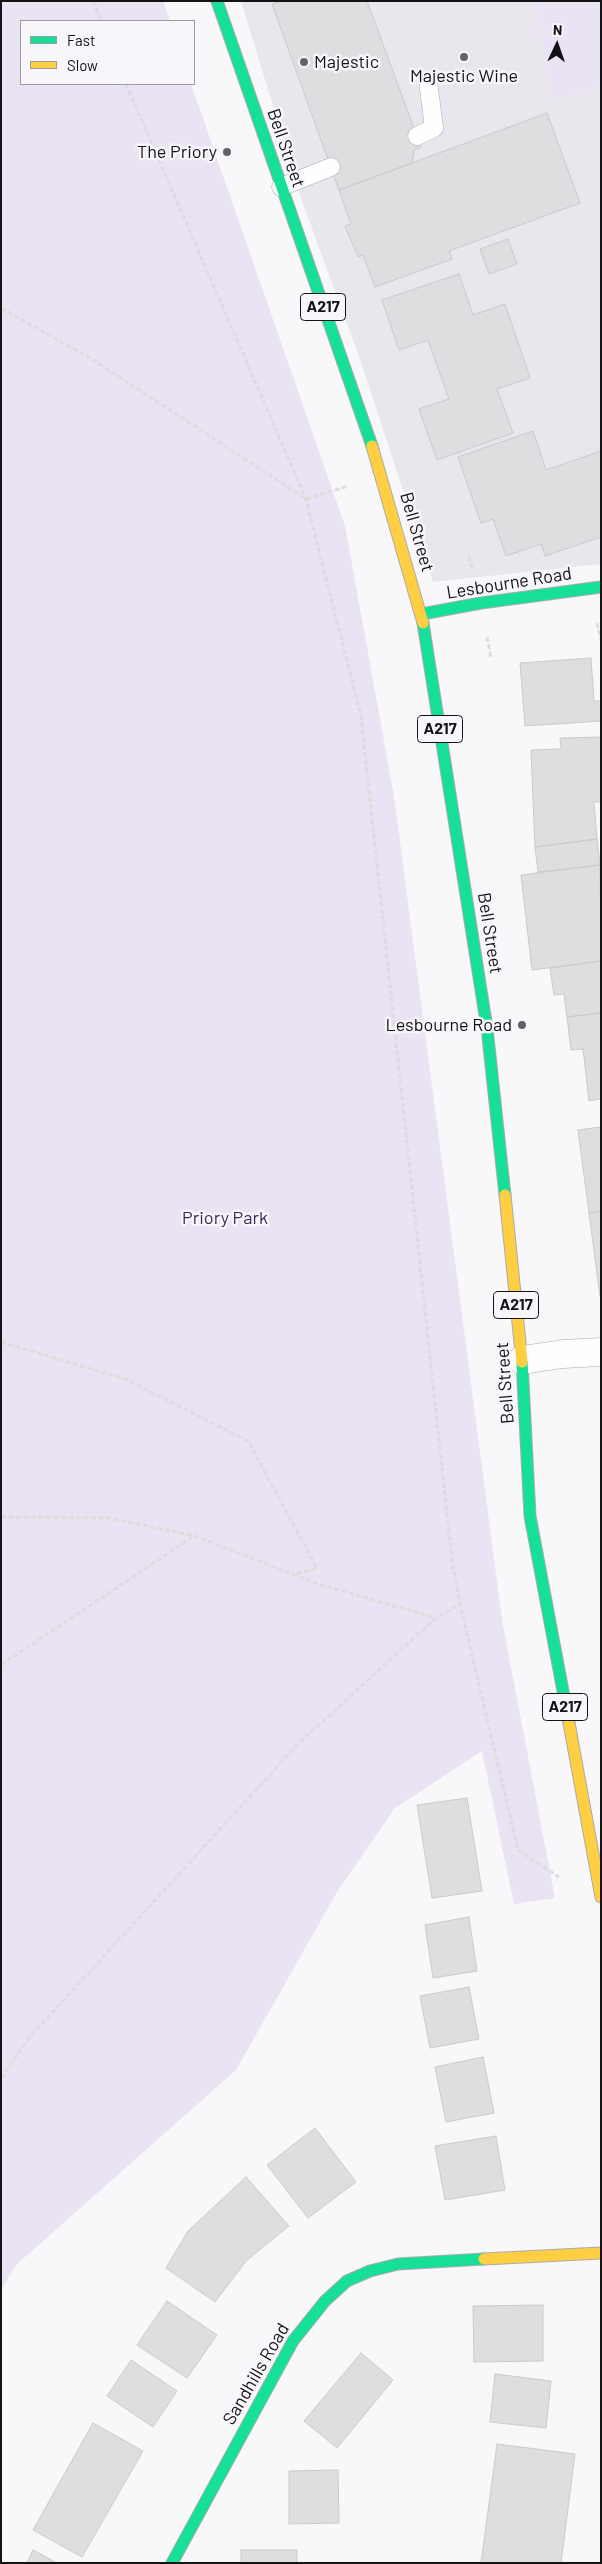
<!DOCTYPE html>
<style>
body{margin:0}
#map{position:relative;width:602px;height:2564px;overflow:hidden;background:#f8f7fa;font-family:Barlow,sans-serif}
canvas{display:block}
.frame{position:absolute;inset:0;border:2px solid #131214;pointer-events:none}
.legend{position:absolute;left:20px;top:20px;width:175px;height:65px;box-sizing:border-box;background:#f8f6fb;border:1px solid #9c9b9f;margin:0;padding:6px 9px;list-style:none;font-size:15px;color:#131214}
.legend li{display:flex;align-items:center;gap:10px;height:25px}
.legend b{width:25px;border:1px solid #9c9b9f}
.north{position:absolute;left:532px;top:20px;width:50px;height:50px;-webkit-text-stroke:4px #f8f6fb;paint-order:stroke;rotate:3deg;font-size:14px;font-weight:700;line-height:20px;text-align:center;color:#131214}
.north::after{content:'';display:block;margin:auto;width:18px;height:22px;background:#131214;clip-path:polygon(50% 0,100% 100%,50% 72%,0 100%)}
</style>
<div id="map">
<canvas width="602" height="2564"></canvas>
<div class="frame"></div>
<ul class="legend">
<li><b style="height:6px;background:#16e098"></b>Fast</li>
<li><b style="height:6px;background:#ffcf43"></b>Slow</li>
</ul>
<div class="north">N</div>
</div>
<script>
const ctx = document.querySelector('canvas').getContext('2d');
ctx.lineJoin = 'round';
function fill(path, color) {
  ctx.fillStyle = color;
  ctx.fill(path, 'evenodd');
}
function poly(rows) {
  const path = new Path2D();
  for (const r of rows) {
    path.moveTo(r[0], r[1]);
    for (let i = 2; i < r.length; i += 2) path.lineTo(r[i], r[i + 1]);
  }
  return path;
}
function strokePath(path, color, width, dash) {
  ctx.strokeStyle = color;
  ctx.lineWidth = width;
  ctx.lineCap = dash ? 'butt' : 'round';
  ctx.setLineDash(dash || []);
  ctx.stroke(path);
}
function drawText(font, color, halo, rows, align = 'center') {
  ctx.font = font + ' Barlow,sans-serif';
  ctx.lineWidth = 5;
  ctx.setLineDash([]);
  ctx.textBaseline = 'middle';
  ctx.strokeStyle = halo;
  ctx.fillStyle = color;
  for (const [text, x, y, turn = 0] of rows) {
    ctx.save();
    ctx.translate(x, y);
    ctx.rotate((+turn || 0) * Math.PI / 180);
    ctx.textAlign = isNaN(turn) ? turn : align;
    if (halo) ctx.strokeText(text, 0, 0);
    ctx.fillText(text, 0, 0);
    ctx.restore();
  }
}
const built = poly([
 [241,1,537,1,601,83,601,564,433,582,361,362,303,204]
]);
const green = poly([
 [1,1,163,1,170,21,21,21,21,84,191,84,345,526,394,796,502,1620,555,1898,514,1904,482,1751,395,1808,337,1892,236,2070,16,2265,1,2290],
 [536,1,601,1,601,84,553,100]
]);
const building = poly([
 [282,1,367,1,421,147,414,150,412,163,339,190,272,4,282,1],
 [547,113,580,203,449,251,452,259,375,287,363,255,358,257,345,226,351,224,339,190,547,113],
 [508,239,517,264,489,274,480,249,508,239],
 [459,274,473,315,505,304,530,378,497,389,513,433,437,460,419,409,449,399,428,340,399,350,382,300,459,274],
 [533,431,546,470,601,451,601,537,545,556,541,544,506,556,493,519,481,523,458,457,533,431],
 [591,658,594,701,601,701,601,721,525,726,520,663,591,658],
 [601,737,601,802,594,802,597,839,535,847,531,750,561,749,560,738,601,737],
 [597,839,600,865,538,872,535,847,597,839],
 [600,865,601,961,532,970,521,875,600,865],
 [601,961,601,1013,567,1017,564,994,554,995,550,968,601,961],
 [601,1013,601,1099,589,1101,583,1049,571,1050,567,1017,601,1013],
 [601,1127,601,1211,589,1213,578,1130,601,1127],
 [601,1211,601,1296,600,1296,589,1213,601,1211],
 [467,1798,482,1891,432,1898,417,1805,467,1798],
 [469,1917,477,1971,433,1978,425,1925,469,1917],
 [469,1987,479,2039,430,2048,420,1996,469,1987],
 [483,2057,494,2113,446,2122,435,2067,483,2057],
 [315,2128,356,2182,308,2218,267,2165,315,2128],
 [496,2136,505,2190,445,2200,435,2146,496,2136],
 [246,2177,289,2226,246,2261,215,2302,166,2268,188,2231,246,2177],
 [167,2301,217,2335,187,2378,137,2345,167,2301],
 [543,2305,543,2361,474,2362,473,2306,543,2305],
 [361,2353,393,2380,337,2448,304,2421,361,2353],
 [131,2360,177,2391,153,2427,107,2396,131,2360],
 [495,2374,551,2381,546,2428,490,2422,495,2374],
 [93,2423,143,2451,82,2557,33,2530,93,2423],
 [497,2444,575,2454,561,2563,481,2563,497,2444],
 [338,2470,339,2523,289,2524,289,2471,338,2470],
 [33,2550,57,2563,27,2563,33,2550],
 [241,2550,297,2550,297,2563,241,2563,241,2550]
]);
const path = poly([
 [93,1,101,21],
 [126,84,306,499,361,716,452,1561,460,1604,518,1850,559,1877],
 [1,308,92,359,306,499,348,486],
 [469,556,472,568],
 [597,623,601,641],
 [487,637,491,658],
 [1,1342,125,1379,248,1441,317,1568,295,1574],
 [1,1517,109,1518,195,1536,318,1584,436,1618],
 [1,1665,194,1536],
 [1,2078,28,2039,300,1742,436,1618,460,1604]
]);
const lane = poly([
 [417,136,434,128,428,81],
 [281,187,331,167]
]);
const street = poly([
 [522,1360,563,1354,601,1352]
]);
const fast = poly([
 [217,1,372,446],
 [422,614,481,603,601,587],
 [423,623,487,1028,505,1195],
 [522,1362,530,1516,569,1723],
 [172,2563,293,2341,325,2301,347,2281,370,2271,398,2264,484,2259]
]);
const slow = poly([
 [372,446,423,623],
 [505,1195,522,1362],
 [569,1723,601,1897],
 [484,2259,601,2253]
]);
const markers = [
 [464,57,5,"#636264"],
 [304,62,5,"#636264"],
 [227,152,5,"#636264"],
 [522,1025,5,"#636264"]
];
const shields = [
 [323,307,45],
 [440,729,45],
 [516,1305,45],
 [565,1707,45]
];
const shieldNames = [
 ["A217",323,307],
 ["A217",440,729],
 ["A217",516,1305],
 ["A217",565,1707]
];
const poiNames = [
 ["Majestic",314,62,"left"],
 ["Majestic Wine",464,76,"center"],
 ["The Priory",217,152],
 ["Lesbourne Road",512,1025]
];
const streetNames = [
 ["Bell Street",286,148,71],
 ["Bell Street",417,532,74],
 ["Lesbourne Road",509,583,-9],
 ["Bell Street",490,933,81],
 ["Bell Street",505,1383,-94],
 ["Sandhills Road",256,2374,-60]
];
const parkNames = [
 ["Priory Park",225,1218]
];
fill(built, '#e9e6ee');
fill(green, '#e9e3f3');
fill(building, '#dedddf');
strokePath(building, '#cac9cb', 1);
strokePath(lane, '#acabae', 19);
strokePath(street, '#acabae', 29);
strokePath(fast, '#acabae', 13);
strokePath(slow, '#acabae', 13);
strokePath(path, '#ddd', 3, [5, 2.5]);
strokePath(lane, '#fefefe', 18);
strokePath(street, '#fefefe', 28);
strokePath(fast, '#16e098', 11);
strokePath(slow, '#ffcf43', 11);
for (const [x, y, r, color] of markers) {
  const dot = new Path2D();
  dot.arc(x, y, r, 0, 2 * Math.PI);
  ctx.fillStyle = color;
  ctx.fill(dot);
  strokePath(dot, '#f8f6fb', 2);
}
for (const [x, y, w] of shields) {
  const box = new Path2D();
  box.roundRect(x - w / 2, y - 13.5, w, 27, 4);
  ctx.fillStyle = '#f8f6fb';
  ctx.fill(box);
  strokePath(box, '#131214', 1);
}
drawText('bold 16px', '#131214', null, shieldNames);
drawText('18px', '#131214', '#f8f6fb', poiNames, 'right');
drawText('18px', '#131214', '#f8f6fb', streetNames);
drawText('18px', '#3d2655', '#f8f6fb', parkNames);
</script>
